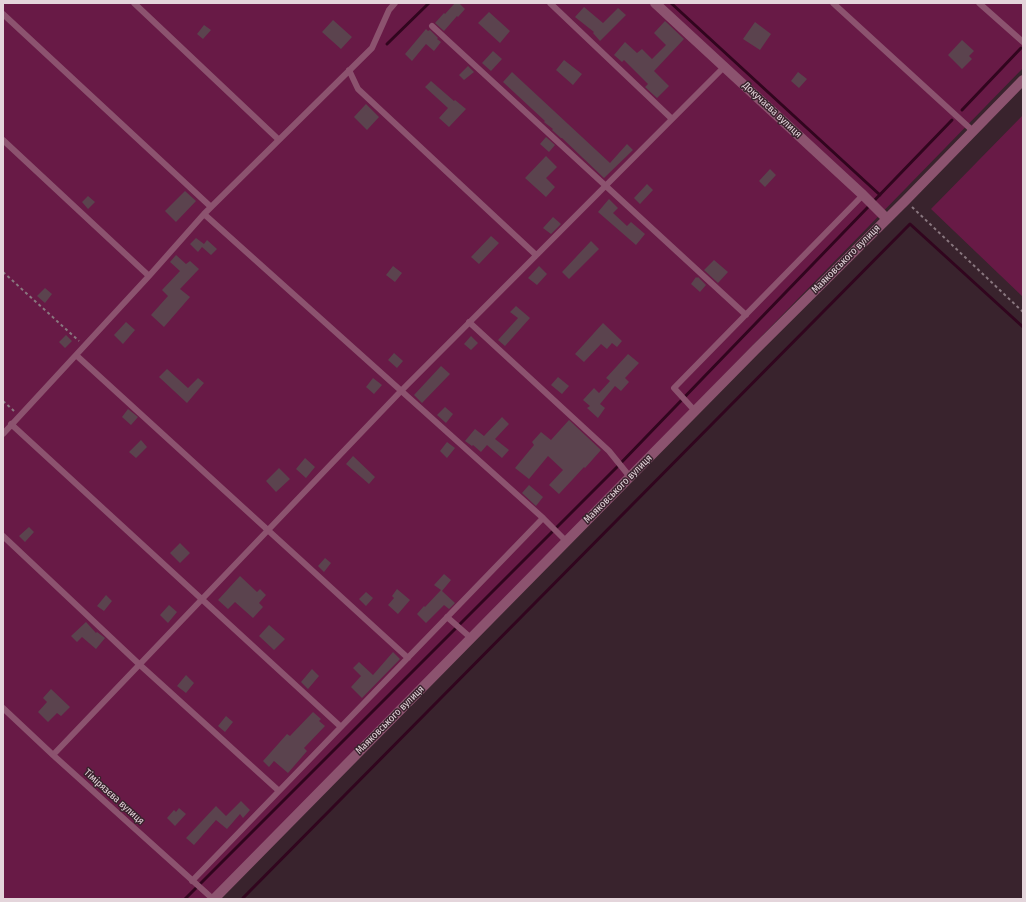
<!DOCTYPE html>
<meta charset="utf-8">
<style>
body{margin:0}
#map{position:relative;width:1026px;height:902px;overflow:hidden;background:#39232d;font-family:"Fira Sans Condensed",sans-serif}
canvas{display:block}
.frame{position:absolute;inset:0;border:4px solid #e4d5db;pointer-events:none}
</style>
<div id="map">
<canvas width="1026" height="902"></canvas>
<div class="frame"></div>
</div>
<script>
const ctx = document.querySelector('canvas').getContext('2d');
ctx.lineJoin = 'round';
function fill(path, color) {
  ctx.fillStyle = color;
  ctx.fill(path, 'evenodd');
}
function poly(rows) {
  const path = new Path2D();
  for (const r of rows) {
    path.moveTo(r[0], r[1]);
    for (let i = 2; i < r.length; i += 2) path.lineTo(r[i], r[i + 1]);
  }
  return path;
}
function strokePath(path, color, width, dash) {
  ctx.strokeStyle = color;
  ctx.lineWidth = width;
  ctx.lineCap = dash ? 'butt' : 'round';
  ctx.setLineDash(dash || []);
  ctx.stroke(path);
}
function drawText(font, color, halo, rows, align = 'center') {
  ctx.font = font + ' "Fira Sans Condensed",sans-serif';
  ctx.lineWidth = 3;
  ctx.setLineDash([]);
  ctx.textBaseline = 'middle';
  ctx.strokeStyle = halo;
  ctx.fillStyle = color;
  for (const [text, x, y, turn = 0] of rows) {
    ctx.save();
    ctx.translate(x, y);
    ctx.rotate((+turn || 0) * Math.PI / 180);
    ctx.textAlign = isNaN(turn) ? turn : align;
    if (halo) ctx.strokeText(text, 0, 0);
    ctx.fillText(text, 0, 0);
    ctx.restore();
  }
}
const green = poly([
 [3,3,1023,3,1023,68,213,899,3,899],
 [1023,115,1023,297,931,209]
]);
const stream = poly([
 [671,3,880,195],
 [387,44,429,3],
 [962,110,1021,48],
 [243,898,910,224,1023,327],
 [185,899,618,466,952,120]
]);
const building = poly([
 [455,3,459,3,465,9,458,17,457,16,444,31,435,23,444,13,445,14],
 [584,7,603,23,618,8,626,15,600,41,593,33,594,32,575,17],
 [489,12,510,31,500,43,478,23],
 [333,20,352,37,341,49,322,32],
 [665,21,684,39,654,71,669,86,657,98,645,87,648,84,624,60,622,62,614,55,625,42,637,53,642,49,652,59,666,45,654,33],
 [755,22,771,34,760,50,743,39],
 [204,25,211,30,203,39,197,34],
 [426,29,428,31,430,30,438,38,437,39,441,42,434,51,426,44,412,61,405,54],
 [962,40,974,51,969,56,972,59,962,69,948,55],
 [493,51,502,59,491,71,482,63],
 [564,60,582,74,573,85,556,70],
 [468,66,474,72,464,80,459,75],
 [512,72,610,163,627,144,633,150,604,178,562,138,561,138,552,130,553,129,544,122,545,121,503,82],
 [798,72,807,79,799,88,791,81],
 [431,81,454,101,455,100,466,109,449,127,439,118,448,108,425,87],
 [366,104,379,117,367,130,354,117],
 [546,137,555,145,549,152,540,144],
 [546,156,557,167,546,178,555,187,546,197,525,178],
 [770,169,776,175,765,187,759,181],
 [647,184,653,190,640,204,634,198],
 [185,191,196,201,176,222,165,211],
 [88,196,95,202,88,209,82,202],
 [609,199,618,208,613,213,627,226,631,222,645,234,636,245,598,212],
 [553,217,561,224,551,234,543,228],
 [491,236,499,243,479,264,471,257],
 [196,238,204,244,207,240,217,249,211,255,202,247,198,252,190,244],
 [591,241,599,249,569,279,562,272],
 [176,255,186,264,190,261,199,269,180,289,190,297,164,327,151,315,168,296,162,290,180,271,170,262],
 [714,260,728,272,718,283,704,270],
 [393,266,402,273,395,282,386,275],
 [539,266,547,274,537,285,528,278],
 [696,277,697,278,698,277,706,285,700,292,691,284],
 [45,288,52,294,45,303,37,296],
 [516,306,530,318,505,346,498,340,518,318,510,312],
 [126,322,135,330,123,344,114,335],
 [603,323,622,341,617,347,612,343,607,349,601,344,584,362,575,354],
 [66,335,72,341,65,348,59,342],
 [471,336,478,343,471,350,464,344],
 [394,353,403,361,397,368,388,360],
 [628,354,639,363,625,378,629,382,621,391,615,386,600,404,605,408,598,418,587,408,590,406,583,400,594,388,599,393,610,381,606,378],
 [441,366,450,374,422,403,414,395],
 [167,369,188,388,198,378,204,383,187,403,159,377],
 [558,377,569,386,562,394,551,385],
 [373,378,382,385,374,394,366,387],
 [445,407,453,414,446,423,437,415],
 [128,409,138,417,131,425,122,417],
 [502,417,509,424,495,439,509,450,502,458,487,445,481,452,473,445,472,446,465,441,475,429,484,436],
 [569,420,601,450,585,468,584,467,573,479,559,494,549,485,563,470,548,456,529,479,515,468,534,445,532,442,541,432,551,440],
 [141,440,147,447,136,458,129,452],
 [447,442,455,448,447,458,440,451],
 [353,456,375,477,369,484,346,464],
 [305,458,315,467,306,478,296,469],
 [279,468,290,479,276,492,266,481],
 [529,485,543,497,536,506,522,493],
 [29,527,34,532,25,542,19,536],
 [180,543,190,553,180,563,170,553],
 [325,558,331,563,324,572,318,566],
 [444,574,451,580,442,591,455,603,449,609,444,605,426,623,417,614,424,606,425,607,441,590,434,585],
 [240,576,257,592,260,589,266,595,259,603,263,607,253,618,235,602,228,609,218,600],
 [397,589,410,600,398,614,388,605,394,598,392,596],
 [366,592,373,598,366,606,359,599],
 [106,595,112,601,104,611,97,606],
 [169,605,177,612,168,623,160,615],
 [86,622,96,633,97,632,105,638,96,649,82,637,77,642,71,636],
 [269,625,285,639,274,650,259,636],
 [393,652,400,659,362,698,351,687,361,676,353,668,359,662,373,675],
 [312,669,319,676,308,689,301,682],
 [186,675,194,683,186,693,177,686],
 [51,689,70,707,61,716,57,713,48,722,38,712,47,702,43,698],
 [313,712,321,719,319,721,325,726,304,748,307,751,288,773,274,761,269,767,263,761,287,734,290,736],
 [226,716,233,722,225,732,218,726],
 [241,801,250,810,243,818,240,814,227,829,216,820,194,845,186,838,216,806,226,816],
 [179,808,186,814,175,826,167,818,174,810,176,812]
]);
const path = poly([
 [912,207,1023,312],
 [3,272,79,341],
 [3,401,14,411]
]);
const lane = poly([
 [134,3,279,140],
 [550,3,672,119],
 [833,3,973,131],
 [979,3,1023,42],
 [3,14,211,207],
 [432,26,746,315],
 [349,70,358,89,536,255],
 [3,140,149,276],
 [204,214,543,518,566,541],
 [469,322,609,451,630,477],
 [76,355,408,658],
 [695,411,674,388,863,195],
 [11,424,341,727],
 [3,434,149,276,204,214,372,48,389,10,395,3],
 [3,536,140,665,279,791],
 [447,617,471,638],
 [3,708,53,755,213,899],
 [53,755,401,391,725,66],
 [192,881,543,518]
]);
const street = poly([
 [655,3,863,195,887,219],
 [214,899,755,350,906,200,1023,80]
]);
const streetNames = [
 ["Докучаєва вулиця",772,110,43],
 ["Маяковського вулиця",846,259,-45],
 ["Маяковського вулиця",618,489,-45],
 ["Маяковського вулиця",390,720,-45],
 ["Тімірязєва вулиця",114,797,42]
];
fill(green, '#681a46');
strokePath(stream, '#31051e', 3);
fill(building, '#5b434e');
strokePath(path, '#89777f', 2, [3, 3]);
strokePath(lane, '#8c536f', 6);
strokePath(street, '#8c536f', 10);
drawText('10px', '#e4d5db', '#39232d', streetNames);
</script>
